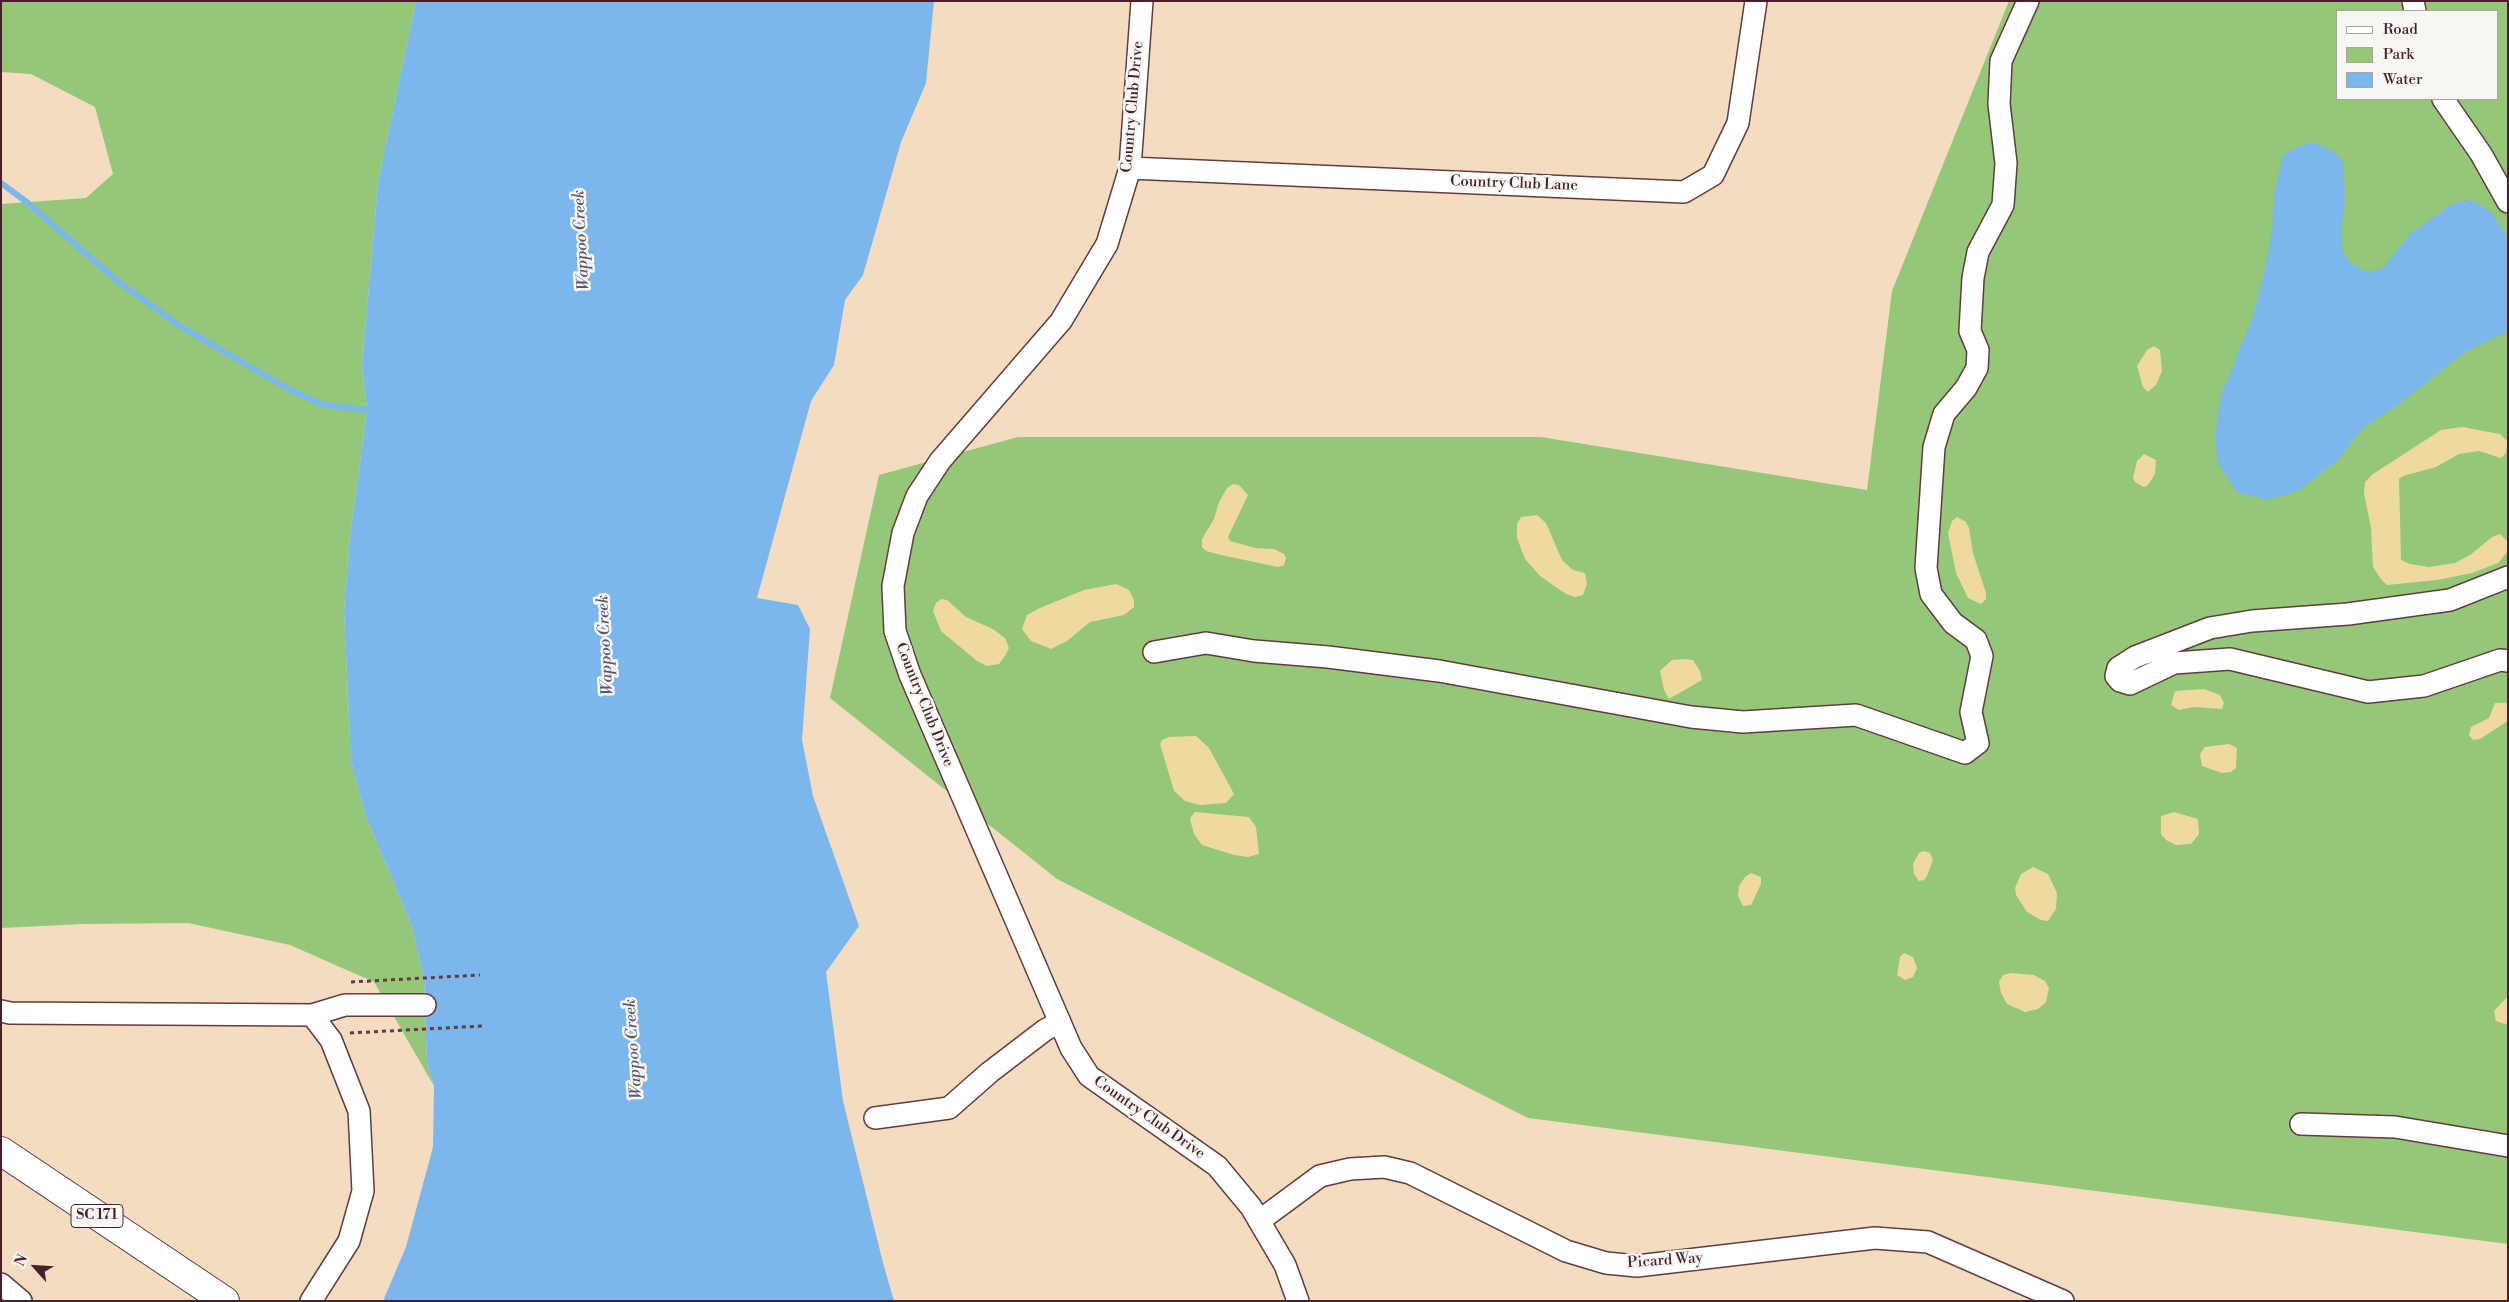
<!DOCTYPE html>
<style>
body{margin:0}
#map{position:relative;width:2509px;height:1302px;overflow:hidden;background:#f4dcc0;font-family:"Libre Bodoni",serif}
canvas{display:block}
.frame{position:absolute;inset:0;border:2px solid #4a1f2b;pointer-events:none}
.legend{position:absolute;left:2336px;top:10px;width:162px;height:90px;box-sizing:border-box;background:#f6f6f2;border:1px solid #b1a0a2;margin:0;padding:6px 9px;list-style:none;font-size:15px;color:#4a1f2b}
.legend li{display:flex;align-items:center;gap:10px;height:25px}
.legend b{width:25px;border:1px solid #b1a0a2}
.north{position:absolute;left:10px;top:1242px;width:50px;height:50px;-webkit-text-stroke:4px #f6f6f2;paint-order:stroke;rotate:296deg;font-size:14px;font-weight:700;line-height:20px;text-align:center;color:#4a1f2b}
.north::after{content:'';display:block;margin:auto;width:18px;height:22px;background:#4a1f2b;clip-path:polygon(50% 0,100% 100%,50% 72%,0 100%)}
</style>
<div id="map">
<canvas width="2509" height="1302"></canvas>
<div class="frame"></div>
<ul class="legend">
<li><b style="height:6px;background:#fff"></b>Road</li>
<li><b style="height:14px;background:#94c778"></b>Park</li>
<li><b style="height:14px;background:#7bb6ed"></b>Water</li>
</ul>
<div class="north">N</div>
</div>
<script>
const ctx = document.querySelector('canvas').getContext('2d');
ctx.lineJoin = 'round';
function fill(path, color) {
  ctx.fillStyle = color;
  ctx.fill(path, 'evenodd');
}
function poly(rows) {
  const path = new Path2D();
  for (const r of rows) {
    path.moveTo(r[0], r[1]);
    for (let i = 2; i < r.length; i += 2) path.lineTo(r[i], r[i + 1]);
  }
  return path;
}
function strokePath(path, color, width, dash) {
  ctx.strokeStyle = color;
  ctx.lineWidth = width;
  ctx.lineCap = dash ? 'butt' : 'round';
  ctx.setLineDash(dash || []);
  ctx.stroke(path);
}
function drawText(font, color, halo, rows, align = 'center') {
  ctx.font = font + ' "Libre Bodoni",serif';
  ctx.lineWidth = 5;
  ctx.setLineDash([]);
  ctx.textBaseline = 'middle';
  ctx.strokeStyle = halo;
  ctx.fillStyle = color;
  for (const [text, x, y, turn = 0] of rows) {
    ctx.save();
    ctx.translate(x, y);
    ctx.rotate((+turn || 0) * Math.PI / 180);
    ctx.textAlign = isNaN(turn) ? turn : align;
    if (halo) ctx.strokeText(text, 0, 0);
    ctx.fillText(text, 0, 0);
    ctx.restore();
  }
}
const green = poly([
 [1,1,416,1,378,183,362,366,367,410,350,537,344,612,351,761,365,814,412,926,424,978,427,1063,434,1086,374,982,290,945,188,923,82,924,1,928,1,204,86,198,113,174,95,107,31,74,1,72],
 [2009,1,2508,1,2508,1244,1528,1118,1057,879,830,698,879,475,1018,437,1541,437,1867,490,1892,291],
 [2338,11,2498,11,2498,99,2338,99]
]);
const sand = poly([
 [2154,346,2160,350,2162,371,2156,385,2148,392,2143,387,2137,366,2147,350],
 [2462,427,2500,434,2508,442,2506,453,2501,458,2479,451,2459,454,2436,467,2403,476,2399,479,2401,560,2410,564,2429,567,2455,563,2470,555,2492,537,2500,534,2507,541,2508,551,2498,563,2472,573,2437,580,2387,585,2380,578,2373,567,2371,528,2364,493,2365,482,2373,474,2441,430],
 [2144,454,2156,460,2155,474,2148,485,2144,487,2135,482,2133,478,2137,461],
 [1233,484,1239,485,1248,495,1228,537,1230,541,1255,548,1274,549,1284,554,1286,558,1284,565,1278,567,1221,555,1206,551,1202,547,1202,539,1214,519,1219,502,1227,488],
 [1537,515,1546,523,1562,560,1573,570,1585,573,1587,584,1583,595,1575,597,1566,594,1540,576,1525,559,1517,538,1517,524,1521,517],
 [1957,517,1966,522,1969,528,1973,553,1986,593,1986,599,1981,604,1968,598,1956,573,1948,533,1952,521],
 [1116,584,1129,590,1134,600,1134,607,1124,615,1090,622,1067,641,1051,649,1031,641,1022,629,1027,615,1040,608,1084,590],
 [941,599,947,600,966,617,993,629,1005,638,1009,648,1005,656,999,664,987,666,977,661,941,631,933,611,936,603],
 [1685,659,1693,660,1700,671,1702,680,1669,699,1664,690,1660,671,1672,660],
 [2204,689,2220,695,2224,703,2222,709,2194,707,2179,710,2171,705,2175,691],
 [2495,703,2508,703,2508,721,2480,739,2473,740,2469,735,2471,727,2489,718],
 [1196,736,1209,748,1234,794,1226,803,1200,805,1185,801,1174,791,1160,744,1162,740,1169,737],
 [2229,744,2237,748,2236,768,2231,772,2222,773,2202,766,2200,754,2205,747],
 [1195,812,1249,817,1256,827,1259,854,1248,857,1234,855,1202,845,1194,834,1191,823,1190,818],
 [2174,812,2198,819,2199,834,2191,844,2176,845,2166,840,2161,834,2161,816],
 [1923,851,1930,853,1933,860,1927,876,1924,880,1919,881,1914,874,1913,864,1919,853],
 [2033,867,2048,874,2057,893,2056,909,2048,921,2041,920,2027,912,2016,895,2015,888,2021,874],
 [1751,873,1761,877,1761,884,1751,905,1743,906,1738,896,1739,886,1745,877],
 [1904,953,1913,957,1917,968,1913,977,1905,980,1897,975,1900,957],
 [2011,973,2034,975,2045,981,2049,988,2046,1002,2038,1009,2025,1012,2007,1004,2001,993,1999,982,2003,975],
 [2508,996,2508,1023,2505,1024,2496,1021,2494,1011]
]);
const water = poly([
 [416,1,934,1,926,83,901,142,863,275,845,300,834,365,811,401,757,598,798,605,810,629,802,740,813,796,859,926,826,972,843,1101,883,1263,894,1301,383,1301,406,1247,433,1147,434,1086,427,1063,424,978,412,926,365,814,351,761,344,612,350,537,367,410,362,366,378,183],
 [2313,142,2333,151,2343,161,2345,202,2341,228,2342,248,2349,262,2367,272,2383,268,2411,233,2451,205,2461,201,2473,201,2492,213,2505,234,2508,245,2508,331,2465,352,2398,405,2362,429,2338,460,2299,490,2268,500,2237,492,2218,464,2215,434,2221,396,2254,313,2266,265,2273,222,2274,195,2283,155,2295,148]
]);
const stream = poly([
 [1,183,28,203,115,279,180,326,292,391,324,405,367,410]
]);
const path = poly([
 [351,982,480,975],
 [350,1033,482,1026]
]);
const minor = poly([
 [1142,1,1130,168,1107,244,1061,321,940,461,917,496,903,533,893,586,895,631,910,675,1071,1048,1089,1076,1217,1166,1251,1207,1285,1265,1298,1301],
 [2413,1,2415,11],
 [2443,99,2481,154,2508,202],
 [1130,168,1684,192,1713,175,1738,123,1756,1],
 [2508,577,2450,600,2348,614,2252,621,2210,628,2135,657,2118,668,2116,676,2120,681,2130,684,2174,663,2230,659,2368,692,2424,686,2500,660,2508,661],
 [1154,652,1206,643,1254,651,1328,657,1439,671,1691,717,1743,722,1856,715,1965,753,1978,743,1971,712,1982,656,1976,640,1953,623,1931,594,1926,568,1934,447,1944,414,1966,388,1977,368,1978,350,1970,331,1973,278,1978,252,2003,205,2006,163,1999,104,2001,61,2028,1],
 [1,1011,10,1013,312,1015,331,1040,359,1111,363,1191,349,1241,311,1301],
 [312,1015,345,1005,425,1005],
 [875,1118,949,1108,990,1072,1045,1030,1060,1022],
 [2301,1124,2395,1127,2508,1146],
 [1259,1221,1320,1176,1350,1169,1384,1167,1410,1173,1566,1251,1606,1263,1637,1266,1875,1238,1928,1242,2063,1301],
 [1,1284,21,1301]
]);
const major = poly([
 [1,1151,225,1301]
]);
const shields = [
 [97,1216,52]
];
const shieldNames = [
 ["SC 171",97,1216]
];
const streetNames = [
 ["Country Club Drive",1133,107,-85],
 ["Country Club Lane",1514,184,2],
 ["Country Club Drive",924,705,68],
 ["Country Club Drive",1149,1118,35],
 ["Picard Way",1665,1261,-4]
];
const waterNames = [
 ["Wappoo Creek",582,240,-93],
 ["Wappoo Creek",606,645,-93],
 ["Wappoo Creek",634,1049,-94]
];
fill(green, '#94c778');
fill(sand, '#eeda9e');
fill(water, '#7bb6ed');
strokePath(stream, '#7bb6ed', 6);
strokePath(minor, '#643b41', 24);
strokePath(major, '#643b41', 30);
strokePath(path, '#643b41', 3, [4, 4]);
strokePath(minor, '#fff', 21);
strokePath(major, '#fff', 28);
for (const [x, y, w] of shields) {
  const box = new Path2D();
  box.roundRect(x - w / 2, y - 11.5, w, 23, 4);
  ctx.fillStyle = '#f6f6f2';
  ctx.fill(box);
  strokePath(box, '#4a1f2b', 1);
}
drawText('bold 14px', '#4a1f2b', null, shieldNames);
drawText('15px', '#4a1f2b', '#f6f6f2', streetNames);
drawText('italic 16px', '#5b546f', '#f6f6f2', waterNames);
</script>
